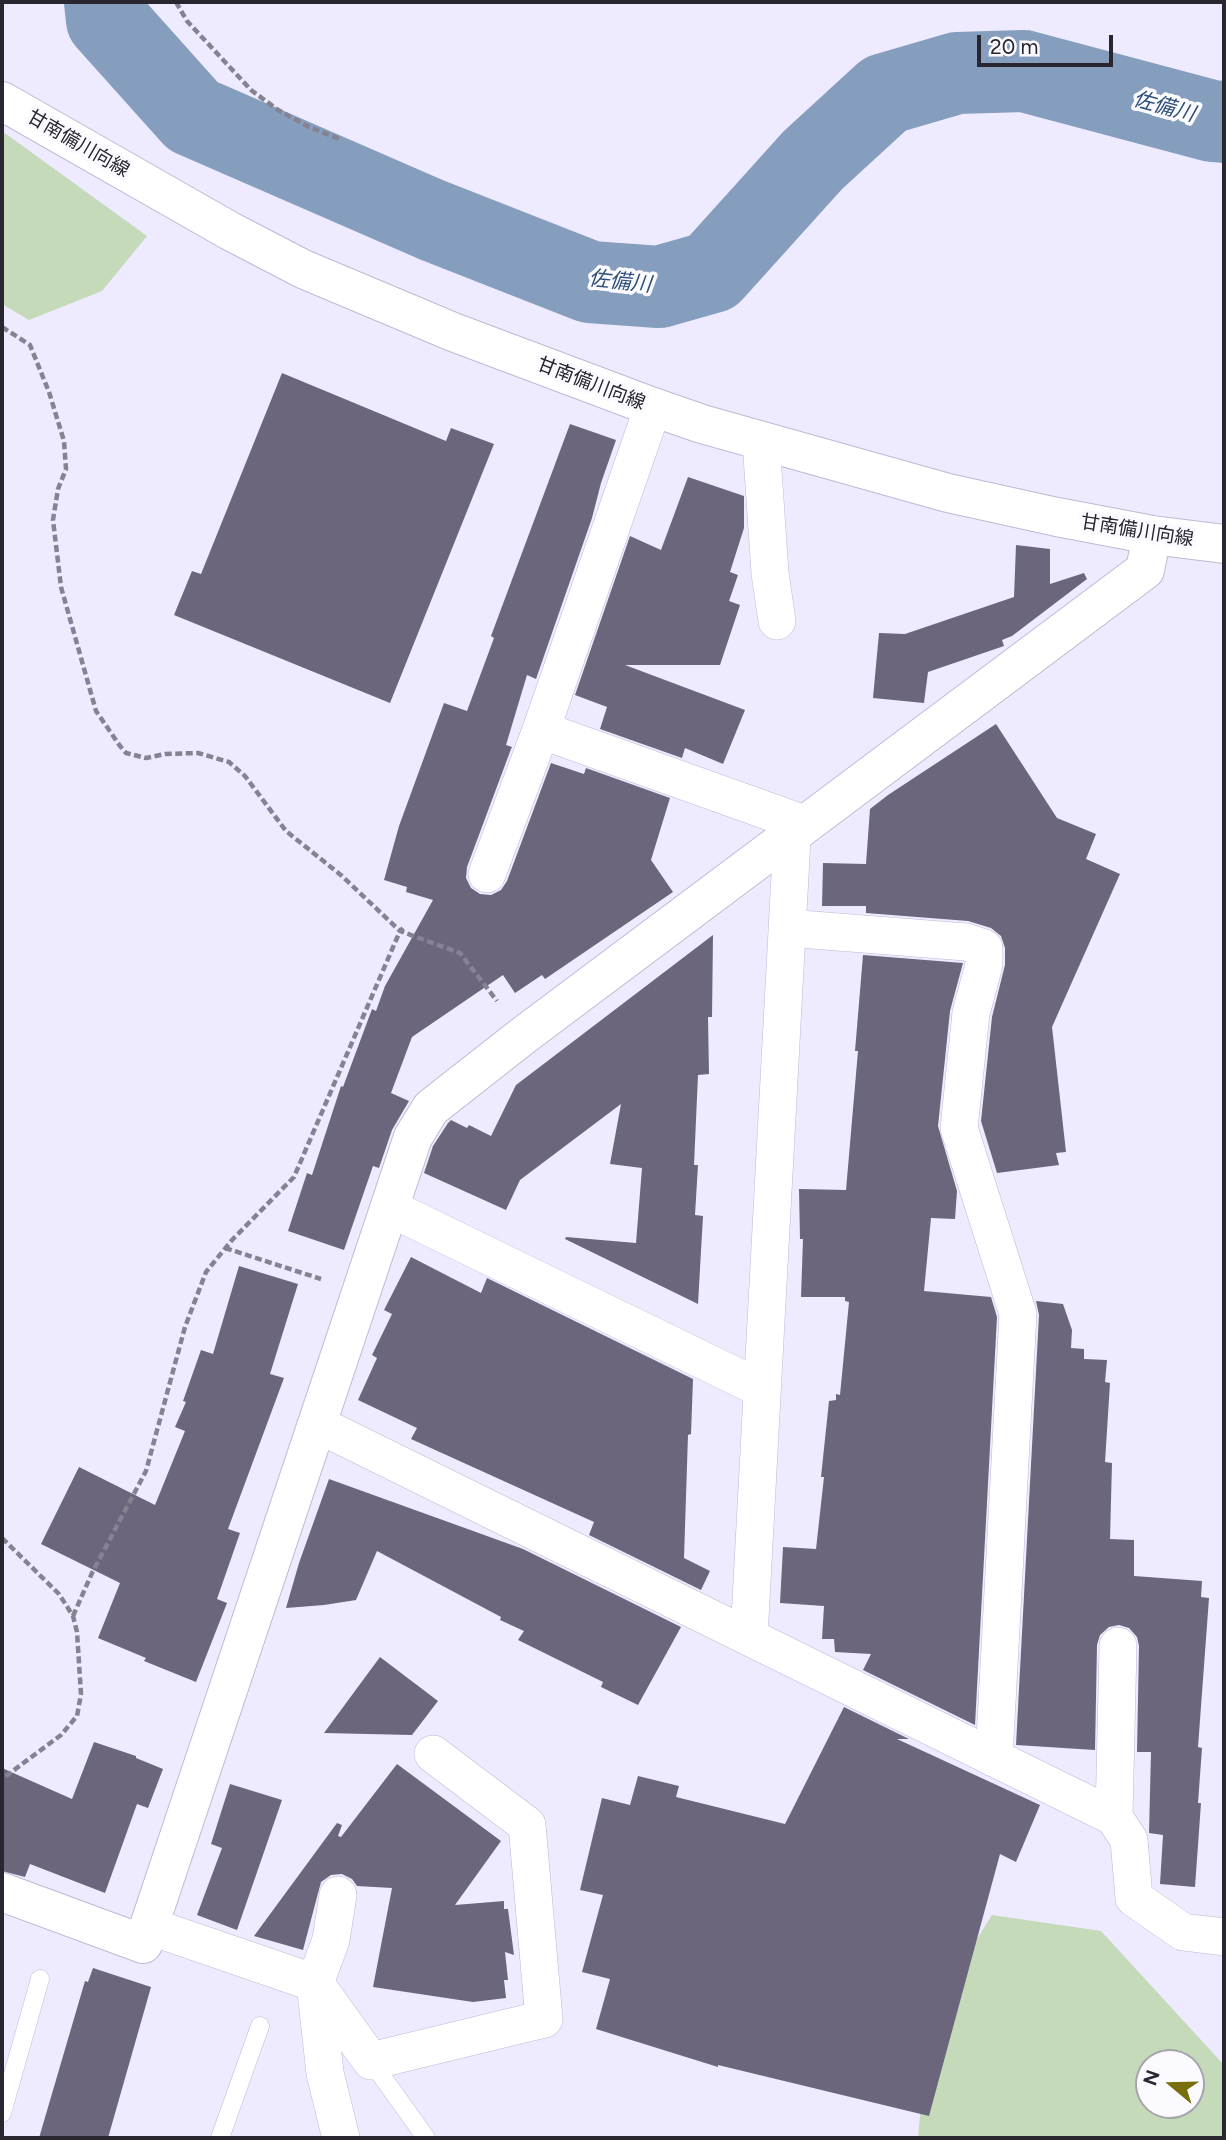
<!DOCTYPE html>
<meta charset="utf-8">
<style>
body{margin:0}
#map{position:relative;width:1226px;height:2140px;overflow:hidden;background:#eeeaff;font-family:Figtree,sans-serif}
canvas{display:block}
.frame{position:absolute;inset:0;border:4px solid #292630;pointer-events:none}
.north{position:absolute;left:1135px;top:2049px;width:70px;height:70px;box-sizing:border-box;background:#fbfaff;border:2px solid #a7a5ac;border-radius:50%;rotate:289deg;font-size:19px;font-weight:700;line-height:28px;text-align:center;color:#292630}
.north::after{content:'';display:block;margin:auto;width:24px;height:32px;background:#786e0b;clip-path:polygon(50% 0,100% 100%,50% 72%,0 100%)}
.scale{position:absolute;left:977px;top:35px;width:136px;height:32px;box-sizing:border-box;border:4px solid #292630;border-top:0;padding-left:9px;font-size:21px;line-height:24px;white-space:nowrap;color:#292630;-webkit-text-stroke:5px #fbfaff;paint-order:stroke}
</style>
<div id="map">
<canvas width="1226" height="2140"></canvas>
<div class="frame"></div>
<div class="north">N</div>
<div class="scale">20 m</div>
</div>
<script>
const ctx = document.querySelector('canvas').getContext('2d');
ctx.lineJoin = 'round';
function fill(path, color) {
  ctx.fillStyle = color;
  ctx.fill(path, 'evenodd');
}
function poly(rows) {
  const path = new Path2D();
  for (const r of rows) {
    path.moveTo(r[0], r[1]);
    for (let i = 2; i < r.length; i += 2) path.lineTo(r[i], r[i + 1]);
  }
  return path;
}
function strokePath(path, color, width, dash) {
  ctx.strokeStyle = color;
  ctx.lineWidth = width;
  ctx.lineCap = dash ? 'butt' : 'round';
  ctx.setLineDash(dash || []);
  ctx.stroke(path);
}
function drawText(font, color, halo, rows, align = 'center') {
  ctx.font = font + ' Figtree,"Noto Sans JP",sans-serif';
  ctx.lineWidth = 7;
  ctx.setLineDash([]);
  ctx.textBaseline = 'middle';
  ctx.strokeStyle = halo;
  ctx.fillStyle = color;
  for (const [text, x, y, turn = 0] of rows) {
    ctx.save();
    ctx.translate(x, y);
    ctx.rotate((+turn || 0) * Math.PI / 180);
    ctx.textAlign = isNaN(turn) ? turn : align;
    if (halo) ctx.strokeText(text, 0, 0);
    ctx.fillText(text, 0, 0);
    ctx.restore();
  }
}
const green = poly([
 [2,131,147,236,102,291,29,320,2,304],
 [992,1915,1101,1931,1224,2065,1224,2138,918,2138,929,2015],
 [1149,2063,1191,2063,1191,2105,1149,2105]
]);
const river = poly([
 [105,2,107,20,193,116,432,220,590,282,659,287,712,272,813,160,885,94,957,73,1024,71,1212,121,1224,122]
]);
const building = poly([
 [282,373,446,441,451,428,494,444,390,703,174,615,192,571,201,574],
 [570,424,616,440,601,483,592,518,536,679,527,675,506,745,512,747,511,749,467,867,466,878,471,888,480,894,491,895,501,890,507,881,551,763,584,774,586,768,670,798,651,860,673,892,545,979,542,975,515,993,503,975,412,1037,391,1093,409,1101,392,1130,379,1168,373,1166,344,1250,288,1231,307,1173,312,1175,341,1086,343,1087,372,1009,376,1011,385,986,433,900,406,892,407,887,384,880,399,826,444,703,467,711,494,638,491,636],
 [688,477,744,496,744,528,730,572,738,575,729,601,740,605,720,665,625,665,745,710,723,764,685,748,682,758,600,729,607,707,575,695,630,536,661,550],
 [1016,545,1050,549,1050,584,1084,573,1087,579,1012,636,1002,640,1004,646,928,672,924,703,873,698,879,633,905,634,1014,597],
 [996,724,1057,818,1096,834,1086,859,1120,874,1052,1027,1066,1152,1056,1153,1059,1165,997,1173,981,1121,992,1017,1005,965,1005,948,1001,936,991,928,968,921,866,913,866,906,822,906,823,863,866,864,870,809,888,795],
 [713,935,712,1017,708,1017,709,1074,698,1075,694,1165,698,1165,695,1215,703,1216,698,1304,565,1239,566,1237,636,1243,642,1168,610,1164,621,1104,520,1180,506,1210,424,1173,433,1146,448,1123,451,1120,467,1128,469,1125,491,1136,516,1085],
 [863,955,963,963,950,1011,938,1126,957,1191,955,1219,931,1218,924,1291,991,1297,997,1317,975,1725,863,1670,871,1654,835,1652,834,1639,822,1639,824,1606,780,1603,783,1547,816,1549,824,1477,821,1477,829,1401,836,1400,836,1394,840,1395,849,1302,845,1301,845,1297,801,1297,803,1239,800,1239,799,1189,846,1190,858,1051,855,1051],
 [411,1257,481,1293,487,1278,693,1379,691,1434,688,1435,684,1558,710,1571,701,1590,589,1535,594,1522,411,1439,417,1428,358,1400,377,1358,372,1355,392,1314,384,1310],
 [239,1266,298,1284,270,1374,284,1378,228,1529,240,1533,217,1599,227,1603,196,1682,144,1661,146,1658,98,1638,120,1583,41,1544,79,1467,155,1505,185,1431,175,1427,186,1402,183,1401,201,1350,213,1354],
 [1036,1301,1063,1304,1072,1330,1071,1348,1084,1349,1084,1359,1107,1360,1105,1382,1110,1383,1105,1462,1112,1463,1110,1539,1134,1540,1134,1576,1202,1581,1201,1597,1209,1598,1198,1747,1202,1748,1198,1803,1201,1803,1195,1887,1160,1884,1163,1835,1149,1833,1151,1752,1137,1752,1139,1646,1137,1637,1129,1628,1119,1625,1109,1627,1100,1635,1097,1645,1095,1750,1016,1745,1039,1315],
 [329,1479,523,1549,681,1627,638,1705,601,1687,603,1682,518,1640,524,1631,500,1620,501,1617,377,1551,356,1600,324,1605,286,1608,299,1563],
 [380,1657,438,1701,412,1735,324,1733],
 [844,1707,909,1739,897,1739,1040,1805,1016,1862,1000,1854,929,2116,718,2065,718,2067,596,2029,610,1979,582,1972,603,1895,580,1890,602,1798,630,1805,638,1776,679,1786,676,1797,785,1824],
 [94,1742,136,1756,136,1758,163,1769,148,1808,137,1804,105,1893,30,1864,25,1877,2,1871,2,1768,72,1799],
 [397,1764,501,1841,455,1905,504,1901,504,1909,508,1909,514,1955,505,1952,508,1980,504,1980,506,1998,473,2002,373,1987,392,1888,357,1886,352,1879,342,1874,331,1875,321,1882,303,1950,254,1936,337,1823,342,1825,338,1836,341,1837],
 [230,1784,282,1800,237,1930,197,1915,222,1848,211,1844],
 [93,1968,151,1987,108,2138,39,2138,85,1981,88,1982]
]);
const path = poly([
 [176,2,187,21,251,90,278,110,309,127,342,140],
 [2,327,30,345,49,392,64,441,66,469,58,489,53,520,61,587,96,711,120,746,126,753,146,758,165,754,198,753,229,762,245,776,286,831,342,876,400,931,460,953,497,1001],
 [225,1248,321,1279],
 [2,1538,59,1594,73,1616,77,1632,81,1694,77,1716,61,1735,2,1779],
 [73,1616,92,1573,146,1471,185,1327,206,1272,232,1240,294,1177,400,931,403,928]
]);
const service = poly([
 [371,2061,426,2138],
 [2,2113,40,1979],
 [220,2138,260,2026]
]);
const minor = poly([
 [761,441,770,573,777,621],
 [541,730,793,820,749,1637],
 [487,874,541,730,653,407],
 [787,928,966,942,984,948,984,965,971,1013,959,1128,1018,1314,994,1758],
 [390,1208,762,1389],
 [317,1424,1114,1817,1129,1840,1134,1898,1183,1932,1224,1937],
 [1114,1817,1118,1646],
 [338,1895,331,1940,315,1983,325,2073,341,2138],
 [149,1926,315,1983,371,2061,544,2019,527,1825,433,1754]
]);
const tertiary = poly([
 [2,1892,143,1944,413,1137,431,1108,524,1035,1145,570,1152,535]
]);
const secondary = poly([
 [2,101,230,231,303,269,453,332,653,407,702,424,948,493,1057,517,1152,535,1224,544]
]);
const streetNames = [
 ["甘南備川向線",78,144,30],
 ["甘南備川向線",591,384,21],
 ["甘南備川向線",1137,531,9]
];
const waterNames = [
 ["佐備川",1164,107,15],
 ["佐備川",620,282,6]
];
fill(green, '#c5dab9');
strokePath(river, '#869ebd', 82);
fill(building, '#6c667d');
strokePath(service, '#bfb9d3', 19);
strokePath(minor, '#bfb9d3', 38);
strokePath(tertiary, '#bfb9d3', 40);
strokePath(secondary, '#bfb9d3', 40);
strokePath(path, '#858291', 4.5, [7, 3.5]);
strokePath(service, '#fff', 18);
strokePath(minor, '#fff', 37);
strokePath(tertiary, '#fff', 38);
strokePath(secondary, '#fff', 38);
drawText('19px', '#292630', '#fbfaff', streetNames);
drawText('italic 21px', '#2d4f7a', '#fbfaff', waterNames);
</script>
